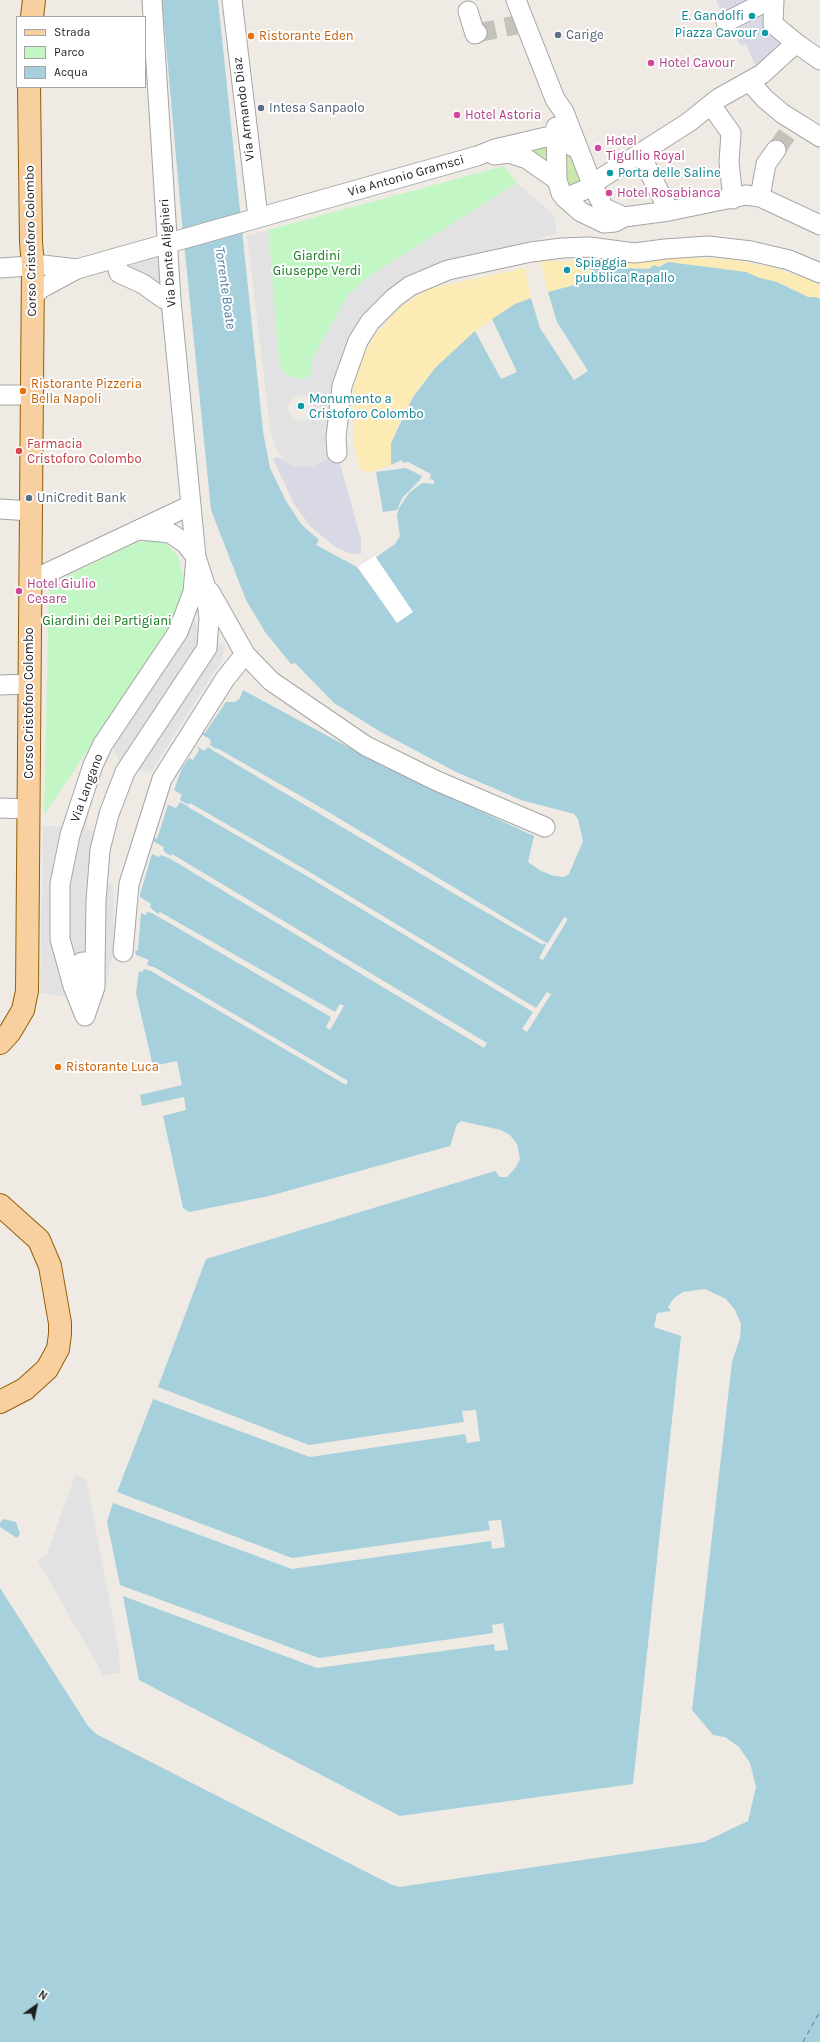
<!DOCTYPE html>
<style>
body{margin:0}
#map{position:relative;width:820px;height:2042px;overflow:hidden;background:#efebe4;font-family:Karla,sans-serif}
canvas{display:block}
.legend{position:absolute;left:16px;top:16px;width:130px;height:72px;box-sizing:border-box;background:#fff;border:1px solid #a5a5a5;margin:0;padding:5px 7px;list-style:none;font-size:12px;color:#1e1e1e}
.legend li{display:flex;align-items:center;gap:8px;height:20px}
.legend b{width:20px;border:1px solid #a5a5a5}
.north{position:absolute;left:16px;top:1986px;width:40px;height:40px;-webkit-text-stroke:3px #fff;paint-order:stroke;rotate:33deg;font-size:11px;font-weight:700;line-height:16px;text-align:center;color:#1e1e1e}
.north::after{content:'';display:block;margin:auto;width:14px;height:18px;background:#1e1e1e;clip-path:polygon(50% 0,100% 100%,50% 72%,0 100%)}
</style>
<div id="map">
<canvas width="820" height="2042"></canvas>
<ul class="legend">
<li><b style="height:5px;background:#f8cf9f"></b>Strada</li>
<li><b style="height:11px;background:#c2f7c5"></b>Parco</li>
<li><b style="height:11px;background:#a6d0db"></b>Acqua</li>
</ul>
<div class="north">N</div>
</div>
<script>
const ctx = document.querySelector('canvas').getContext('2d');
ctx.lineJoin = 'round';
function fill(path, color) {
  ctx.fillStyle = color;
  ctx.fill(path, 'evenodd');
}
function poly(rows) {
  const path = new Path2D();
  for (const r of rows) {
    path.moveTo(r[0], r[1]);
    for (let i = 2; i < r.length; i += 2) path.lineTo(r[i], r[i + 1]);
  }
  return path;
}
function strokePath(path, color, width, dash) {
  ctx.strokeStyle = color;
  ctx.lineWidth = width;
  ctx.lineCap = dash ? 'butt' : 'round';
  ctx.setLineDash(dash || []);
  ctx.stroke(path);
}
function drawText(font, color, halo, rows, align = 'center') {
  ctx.font = font + ' Karla,sans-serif';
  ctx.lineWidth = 4;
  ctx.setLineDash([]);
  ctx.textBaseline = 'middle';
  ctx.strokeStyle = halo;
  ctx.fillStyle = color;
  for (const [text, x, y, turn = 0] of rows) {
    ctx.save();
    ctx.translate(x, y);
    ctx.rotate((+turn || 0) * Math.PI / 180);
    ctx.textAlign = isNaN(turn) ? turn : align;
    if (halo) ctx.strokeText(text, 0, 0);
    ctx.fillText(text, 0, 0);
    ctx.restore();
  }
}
const grass = poly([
 [528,147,547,147,546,160,541,162],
 [564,153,573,153,583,181,576,186,570,185,568,182,563,158]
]);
const sand = poly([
 [583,258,699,258,734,260,771,267,809,280,820,286,820,299,816,297,808,297,777,282,760,278,746,272,668,262,649,269,626,268,617,266,607,270,604,267,607,262,584,258,597,279,548,292,540,259,564,262],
 [525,268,531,298,515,304,475,331,436,367,413,397,403,414,391,443,391,465,369,473,360,469,353,440,354,388,363,355,377,333,399,308,428,289]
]);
const park = poly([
 [504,166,517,183,368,277,348,295,312,360,312,374,306,378,296,379,285,374,279,364,268,230],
 [162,540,178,556,189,601,44,815,49,585,137,542]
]);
const parking = poly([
 [517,183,554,215,557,233,447,267,363,328,336,453,312,467,294,466,284,461,275,447,270,427,247,236,268,230,279,364,285,374,296,379,306,378,312,374,312,360,348,295,368,277],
 [300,395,308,396,313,402,314,410,310,418,303,421,295,419,289,413,288,405,292,398],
 [163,254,165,319,158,305,121,282,111,270],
 [194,617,201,637,225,645,222,660,150,773,123,767,111,745],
 [69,803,89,811,86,829,98,832,105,883,113,884,114,950,102,1003,40,993,43,826,64,826],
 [75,1475,86,1479,119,1650,120,1673,103,1675,38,1561,47,1554]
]);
const plaza = poly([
 [716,0,765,0,767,11,805,39,758,72,746,44,741,46,731,25,728,26],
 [337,453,361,539,361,554,349,553,335,547,310,526,294,504,273,459,277,457,294,466,312,467]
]);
const water = poly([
 [162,0,218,0,263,431,270,468,286,501,301,524,319,540,316,545,357,567,396,621,412,612,375,558,395,544,400,536,397,516,399,508,409,493,422,483,434,484,434,480,430,479,431,474,408,462,403,463,402,460,391,465,391,443,413,397,436,367,475,331,501,379,517,372,492,319,515,304,531,298,540,328,574,380,588,371,557,322,548,292,597,279,583,258,607,262,604,267,607,270,617,266,626,268,649,269,654,265,659,267,668,262,746,272,760,278,777,282,808,297,816,297,820,299,820,2042,0,2042,0,1588,88,1726,96,1734,390,1884,399,1887,704,1842,748,1821,756,1787,750,1763,739,1747,725,1737,713,1735,692,1710,732,1362,740,1338,741,1324,735,1310,726,1299,705,1289,683,1292,674,1298,668,1307,671,1311,657,1313,654,1327,681,1336,633,1784,400,1816,139,1680,123,1596,317,1668,494,1644,495,1651,508,1650,503,1623,492,1625,493,1633,319,1658,120,1585,107,1522,113,1503,292,1569,491,1541,492,1549,505,1547,501,1520,488,1521,490,1530,292,1558,117,1492,153,1399,310,1457,465,1434,467,1443,480,1441,476,1410,462,1411,464,1422,309,1445,158,1387,206,1259,495,1171,500,1177,507,1177,516,1167,520,1159,517,1144,510,1135,501,1130,461,1121,457,1124,450,1146,269,1196,189,1212,183,1208,163,1116,186,1110,184,1097,142,1106,140,1095,182,1085,177,1061,153,1066,136,993,139,971,142,972,144,969,151,971,346,1085,348,1081,154,967,149,966,147,964,149,960,136,955,135,951,138,950,141,913,145,915,147,912,152,913,331,1017,326,1027,330,1030,344,1006,340,1004,335,1012,160,912,158,914,153,910,150,907,151,904,140,897,140,894,152,854,159,857,161,855,169,858,484,1048,487,1043,172,854,171,856,166,853,163,850,164,847,153,841,155,838,157,839,168,805,176,808,180,802,188,806,188,807,305,875,533,1012,522,1029,527,1032,551,994,547,992,536,1008,308,871,190,803,189,805,180,800,182,795,174,790,182,768,189,758,193,760,199,750,197,746,204,751,208,747,214,751,465,900,543,945,544,943,546,945,539,958,543,960,568,919,564,917,548,943,545,942,325,810,217,748,216,749,210,745,211,740,201,734,203,732,205,733,226,702,235,702,240,698,243,690,383,766,534,836,528,862,541,871,554,876,564,877,569,874,583,841,578,819,574,814,521,800,456,772,379,731,334,703,295,663,291,664,265,632,246,600,211,510,182,223],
 [406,468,422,476,419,481,402,498,397,510,383,512,376,472],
 [4,1519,16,1522,20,1534,17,1538,0,1527,0,1522]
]);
const pier = poly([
 [375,556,413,612,397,623,358,567]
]);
const ferry = poly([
 [803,2042,820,2011]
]);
const minorTunnel = poly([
 [477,33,516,25],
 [776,150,792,127]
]);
const minor = poly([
 [232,0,258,217],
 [516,0,555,99,564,112,592,184,604,208,624,217,669,211,746,195,760,197,820,225],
 [774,0,773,24,796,43,820,60],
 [468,11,475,34,477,33],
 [726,22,769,0],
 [750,82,765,99,783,114,820,137],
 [711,105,731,133,729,162,733,199],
 [556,127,557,180,561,193,565,198,594,186],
 [640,154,669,211],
 [494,155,509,153,527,159,557,180],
 [592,184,689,122,719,98,762,74,796,43],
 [760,197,766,164,776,150],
 [565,198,581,212,604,223,615,222,624,217],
 [115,258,119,273,143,284,164,299,171,300],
 [0,268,43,265,77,269],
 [33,298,40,289,77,269,477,156,495,149,546,137,562,141,578,149],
 [0,395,32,395],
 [337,453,336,437,342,386,358,341,370,322,394,298,410,286,448,270,531,252,562,248,589,247,635,253,665,249,708,246,751,251,789,260,820,273],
 [0,509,31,511],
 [30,581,191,505],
 [210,592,245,654,271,681,366,746,437,781,545,827],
 [0,685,29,684],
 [0,808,28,809],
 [123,952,129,884,162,779,225,679,245,654],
 [94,967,88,962,82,962,78,966,79,975,86,979,91,978,95,973,96,901,100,850,109,814,125,772,207,648,209,618,205,585,196,557,171,300,152,0],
 [85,1016,73,986,60,939,60,884,70,835,93,765,103,744,178,632,193,592,196,557,185,543,170,533,140,530],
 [85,1016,95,987,95,970]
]);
const major = poly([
 [32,17,34,0],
 [0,1043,10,1032,23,1010,27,991,33,265,31,242,29,87],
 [0,1205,39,1240,50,1266,60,1323,60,1334,58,1349,47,1369,25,1389,0,1402]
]);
const markers = [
 [752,16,4,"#0f9aa8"],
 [765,33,4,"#0f9aa8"],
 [558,35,4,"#5c6f8a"],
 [251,36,4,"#e8710a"],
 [651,63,4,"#d1479c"],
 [261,108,4,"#5c6f8a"],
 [457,115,4,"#d1479c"],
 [598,148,4,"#d1479c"],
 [610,173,4,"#0f9aa8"],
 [609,193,4,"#d1479c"],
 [567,270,4,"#0f9aa8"],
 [23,391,4,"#e8710a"],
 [301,406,4,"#0f9aa8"],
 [19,451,4,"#e0444e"],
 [29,498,4,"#5c6f8a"],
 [19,591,4,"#d1479c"],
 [58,1067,4,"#e8710a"]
];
const cultureNames = [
 ["E. Gandolfi",744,16,"right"],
 ["Piazza Cavour",757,33,"right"],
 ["Porta delle Saline",618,173],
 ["Spiaggia",575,263],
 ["pubblica Rapallo",575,278],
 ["Monumento a",309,399],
 ["Cristoforo Colombo",309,414]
];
const serviceNames = [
 ["Carige",566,35],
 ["Intesa Sanpaolo",269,108],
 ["UniCredit Bank",37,498]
];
const foodNames = [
 ["Ristorante Eden",259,36],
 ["Ristorante Pizzeria",31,384],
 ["Bella Napoli",31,399],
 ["Ristorante Luca",66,1067]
];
const hotelNames = [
 ["Hotel Cavour",659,63],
 ["Hotel Astoria",465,115],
 ["Hotel",606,141],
 ["Tigullio Royal",606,156],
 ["Hotel Rosabianca",617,193],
 ["Hotel Giulio",27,584],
 ["Cesare",27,599]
];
const streetNames = [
 ["Via Armando Diaz",244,109,-97],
 ["Via Antonio Gramsci",406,176,-16],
 ["Corso Cristoforo Colombo",31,241,-91],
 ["Via Dante Alighieri",168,253,-94],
 ["Corso Cristoforo Colombo",29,703,-90],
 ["Via Langano",87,788,-70]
];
const parkNames = [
 ["Giardini",317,256],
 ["Giuseppe Verdi",317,271],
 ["Giardini dei Partigiani",107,621]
];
const healthNames = [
 ["Farmacia",27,444],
 ["Cristoforo Colombo",27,459]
];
const waterNames = [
 ["Torrente Boate",225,288,82]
];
fill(grass, '#cbe7ac');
fill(sand, '#fcebb4');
fill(park, '#c2f7c5');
fill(parking, '#e2e2e2');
fill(plaza, '#d8d9e4');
fill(water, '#a6d0db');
fill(pier, '#fff');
strokePath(ferry, '#4b7aa2', 1, [5, 4]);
strokePath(minorTunnel, '#c5c2bc', 19, [19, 10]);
strokePath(minor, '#a5a5a5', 21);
strokePath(major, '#925f05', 24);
strokePath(minor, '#fff', 19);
strokePath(major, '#f8cf9f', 22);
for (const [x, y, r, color] of markers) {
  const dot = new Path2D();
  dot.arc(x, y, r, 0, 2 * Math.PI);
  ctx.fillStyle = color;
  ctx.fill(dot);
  strokePath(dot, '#fff', 1.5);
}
drawText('13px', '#0d838f', '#fff', cultureNames, 'left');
drawText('13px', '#4e5e75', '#fff', serviceNames, 'left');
drawText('13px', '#c56008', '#fff', foodNames, 'left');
drawText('13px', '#b23c85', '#fff', hotelNames, 'left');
drawText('13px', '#1e1e1e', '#fff', streetNames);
drawText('13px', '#0f7815', '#fff', parkNames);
drawText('13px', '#be3a42', '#fff', healthNames, 'left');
drawText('italic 14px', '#4b7aa2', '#fff', waterNames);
</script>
